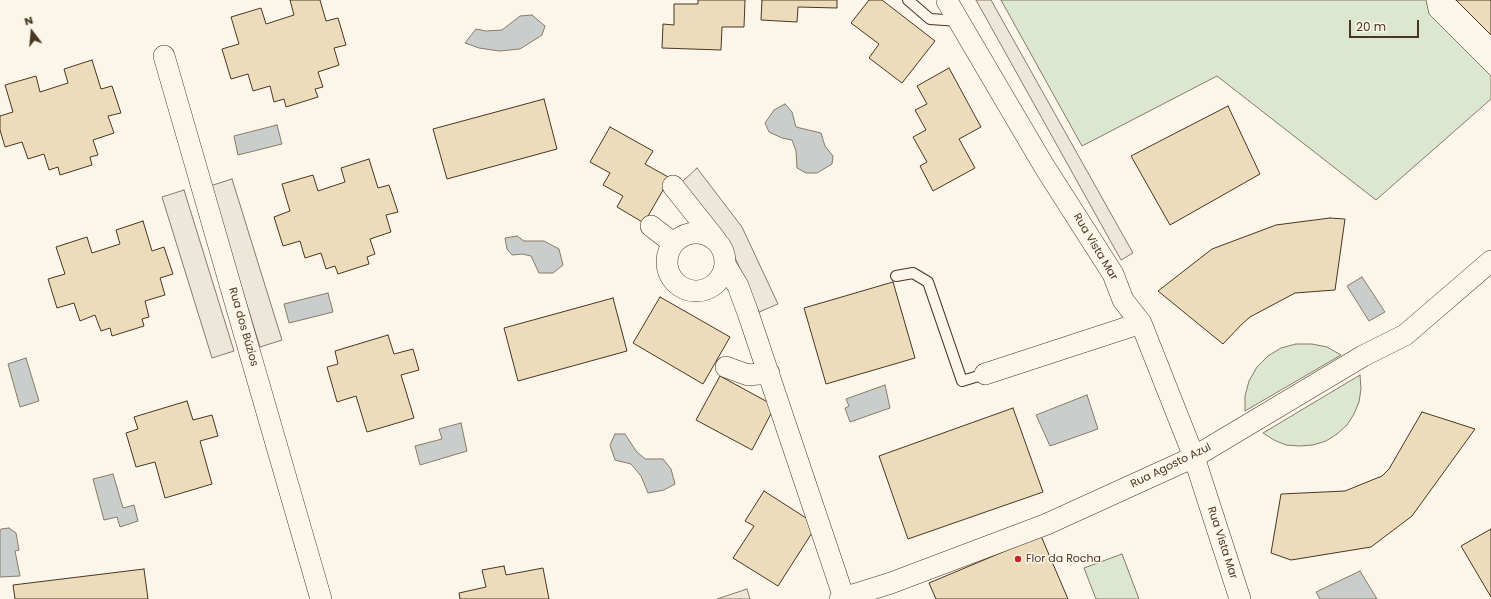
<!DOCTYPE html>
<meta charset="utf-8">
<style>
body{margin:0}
#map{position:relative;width:1491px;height:599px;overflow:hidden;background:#fbf6e9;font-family:Poppins,sans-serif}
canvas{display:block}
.north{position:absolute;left:12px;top:12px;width:40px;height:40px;-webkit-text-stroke:3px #fbf6e9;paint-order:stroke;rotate:344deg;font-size:11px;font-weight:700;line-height:16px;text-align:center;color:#4a3520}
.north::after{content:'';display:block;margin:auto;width:14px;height:18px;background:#4a3520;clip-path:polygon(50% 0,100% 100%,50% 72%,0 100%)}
.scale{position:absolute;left:1349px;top:20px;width:70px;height:18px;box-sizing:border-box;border:2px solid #4a3520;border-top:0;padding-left:5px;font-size:12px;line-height:14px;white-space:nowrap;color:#4a3520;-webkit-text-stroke:3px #fbf6e9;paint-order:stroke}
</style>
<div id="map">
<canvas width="1491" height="599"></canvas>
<div class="north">N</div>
<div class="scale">20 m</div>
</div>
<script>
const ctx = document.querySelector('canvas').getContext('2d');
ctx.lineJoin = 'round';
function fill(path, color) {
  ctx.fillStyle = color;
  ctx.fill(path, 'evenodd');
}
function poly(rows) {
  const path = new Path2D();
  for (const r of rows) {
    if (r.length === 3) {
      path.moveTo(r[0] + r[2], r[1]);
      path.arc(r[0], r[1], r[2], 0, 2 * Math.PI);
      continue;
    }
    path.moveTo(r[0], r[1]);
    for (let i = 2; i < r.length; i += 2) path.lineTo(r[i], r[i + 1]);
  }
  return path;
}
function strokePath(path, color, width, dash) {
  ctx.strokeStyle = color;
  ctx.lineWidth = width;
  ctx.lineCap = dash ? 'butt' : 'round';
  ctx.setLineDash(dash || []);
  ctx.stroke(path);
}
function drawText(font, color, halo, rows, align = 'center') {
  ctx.font = font + ' Poppins,sans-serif';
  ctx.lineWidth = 3;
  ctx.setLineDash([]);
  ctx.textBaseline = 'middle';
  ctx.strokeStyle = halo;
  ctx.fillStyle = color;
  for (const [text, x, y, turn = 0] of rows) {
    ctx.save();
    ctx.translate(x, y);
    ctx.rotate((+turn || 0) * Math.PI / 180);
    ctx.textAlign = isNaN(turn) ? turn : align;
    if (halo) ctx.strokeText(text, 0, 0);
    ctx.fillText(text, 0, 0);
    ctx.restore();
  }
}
const green = poly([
 [1001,0,1426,0,1429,14,1491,76,1491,99,1376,200,1217,76,1082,146,1001,0],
 [1296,344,1312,344,1327,347,1341,355,1245,411,1245,396,1249,381,1257,367,1268,356,1281,348,1296,344],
 [1360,375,1361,389,1359,402,1354,414,1347,425,1337,434,1326,441,1313,445,1299,446,1286,445,1274,440,1263,433,1360,375],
 [1122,554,1139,599,1096,599,1084,568,1122,554]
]);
const parking = poly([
 [976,0,991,0,1133,253,1121,260,976,0],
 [697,168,742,227,778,304,759,312,726,237,682,182,697,168],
 [232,179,282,340,260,347,210,186,232,179],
 [184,190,234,351,212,358,162,197,184,190],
 [747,589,750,599,717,599,747,589]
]);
const water = poly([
 [532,15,545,26,542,35,520,49,499,51,479,48,465,43,476,29,486,31,502,30,520,16,532,15],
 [785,104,792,112,796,127,821,133,825,146,833,156,832,164,817,173,806,173,797,168,796,151,792,140,782,138,769,132,765,123,774,110,785,104],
 [277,125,282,144,238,155,234,136,277,125],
 [517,236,524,241,544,241,559,249,563,265,553,273,539,273,531,256,522,254,512,255,507,249,505,238,517,236],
 [1362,277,1385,312,1369,321,1347,286,1362,277],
 [328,293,333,312,289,323,284,304,328,293],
 [26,358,39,401,20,407,8,364,26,358],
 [885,385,890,408,850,422,845,408,849,406,846,399,885,385],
 [1087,395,1098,429,1050,446,1036,415,1087,395],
 [461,423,467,451,420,465,415,446,442,439,439,429,461,423],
 [615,434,625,434,636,451,645,459,663,459,671,469,675,484,664,490,648,493,641,476,631,464,615,460,610,445,615,434],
 [113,474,123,508,134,505,138,521,120,527,117,517,104,520,93,479,113,474],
 [9,528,16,533,19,550,15,551,20,576,0,577,0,531,1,529,9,528],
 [1360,571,1377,599,1320,599,1316,592,1360,571]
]);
const building = poly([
 [290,0,320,0,326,21,338,18,346,45,334,48,339,65,318,72,323,87,315,89,318,97,286,107,284,99,274,102,270,86,253,91,248,74,231,79,222,49,239,44,231,17,261,8,266,24,294,15,290,0],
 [698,0,745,0,744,27,722,27,721,50,662,48,663,24,674,25,674,4,698,4,698,0],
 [762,0,837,0,837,8,798,7,797,22,761,20,762,0],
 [869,0,882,0,935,41,902,83,869,58,879,44,851,23,869,0],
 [1456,0,1491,0,1491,35,1456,0],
 [92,60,101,89,112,86,121,113,108,116,114,133,93,140,98,155,90,157,92,165,60,175,58,167,49,170,44,154,28,159,22,142,5,147,0,130,0,116,13,112,5,85,36,76,40,92,68,83,64,69,92,60],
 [949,68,981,127,959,139,975,168,933,191,920,166,927,162,913,137,926,130,915,110,927,104,917,86,949,68],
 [544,99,557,149,447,179,433,129,544,99],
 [1228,106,1260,174,1170,225,1131,156,1228,106],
 [610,127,653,151,645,164,670,178,644,223,617,207,623,196,603,185,610,173,590,162,610,127],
 [369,159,378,188,389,185,398,212,386,215,391,232,370,239,375,254,367,257,369,264,338,274,335,266,326,269,321,253,305,258,300,241,283,246,274,217,290,211,282,184,313,175,318,191,345,182,341,168,369,159],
 [1330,218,1345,219,1335,290,1295,293,1250,317,1241,325,1223,344,1158,291,1212,249,1276,225,1330,218],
 [143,221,152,251,164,247,173,274,160,278,165,295,145,301,149,317,142,319,144,326,112,336,110,328,101,331,95,315,80,321,74,303,57,308,48,279,65,274,56,247,87,237,92,253,120,244,116,230,143,221],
 [893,282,915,358,826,384,804,308,893,282],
 [660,297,730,337,703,384,633,343,660,297],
 [613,298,627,351,518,381,504,328,613,298],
 [388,335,394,354,413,349,419,370,401,375,414,418,367,432,356,396,337,402,327,367,338,364,335,351,388,335],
 [720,376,775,406,752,450,696,420,720,376],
 [187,401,193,420,212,415,218,436,200,441,212,484,165,498,155,462,136,467,126,433,138,429,134,417,187,401],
 [1013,408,1043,492,908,539,879,456,1013,408],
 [1422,412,1475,429,1412,516,1371,547,1291,560,1271,553,1281,494,1345,491,1382,476,1389,469,1422,412],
 [764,491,817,525,778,586,733,558,754,526,745,521,764,491],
 [1491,529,1491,597,1461,546,1491,529],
 [1041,536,1068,599,936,599,929,583,1041,536],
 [504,566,506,575,543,568,549,599,460,599,459,593,486,587,482,570,504,566],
 [144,569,148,599,15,599,13,585,144,569]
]);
const lane = poly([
 [908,0,930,19,959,21],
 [896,276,913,273,928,282,962,381,985,374]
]);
const street = poly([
 [947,1,1044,166,1113,274,1123,300,1141,323,1194,457,1240,599],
 [164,56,321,599],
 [673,186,716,240],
 [651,226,673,243],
 [696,262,29],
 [726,266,738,286,748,313,844,598],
 [726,367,748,375,769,373],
 [985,374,1141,323],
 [840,599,891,583,1047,524,1194,457,1363,356,1405,335,1491,261]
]);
const markers = [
 [1018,559,4,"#c62828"]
];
const streetNames = [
 ["Rua Vista Mar",1095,247,59],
 ["Rua dos Búzios",243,327,74],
 ["Rua Agosto Azul",1171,466,-26],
 ["Rua Vista Mar",1222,543,72]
];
const poiNames = [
 ["Flor da Rocha",1026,559]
];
fill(green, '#dce7d0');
strokePath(green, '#887966', 1);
fill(parking, '#ede7d9');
strokePath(parking, '#887966', 1);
fill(water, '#c9cecd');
strokePath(water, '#887966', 1);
fill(building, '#ecdcbc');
strokePath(building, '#4a3520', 1);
strokePath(lane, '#4a3520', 12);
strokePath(street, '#4a3520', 22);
strokePath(lane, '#fbf6e9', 10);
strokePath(street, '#fbf6e9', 21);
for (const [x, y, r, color] of markers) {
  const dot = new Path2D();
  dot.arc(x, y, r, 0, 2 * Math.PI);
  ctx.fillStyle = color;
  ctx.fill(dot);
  strokePath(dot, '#fbf6e9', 1.5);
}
drawText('11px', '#4a3520', '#fbf6e9', streetNames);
drawText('11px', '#4a3520', '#fbf6e9', poiNames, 'left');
</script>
